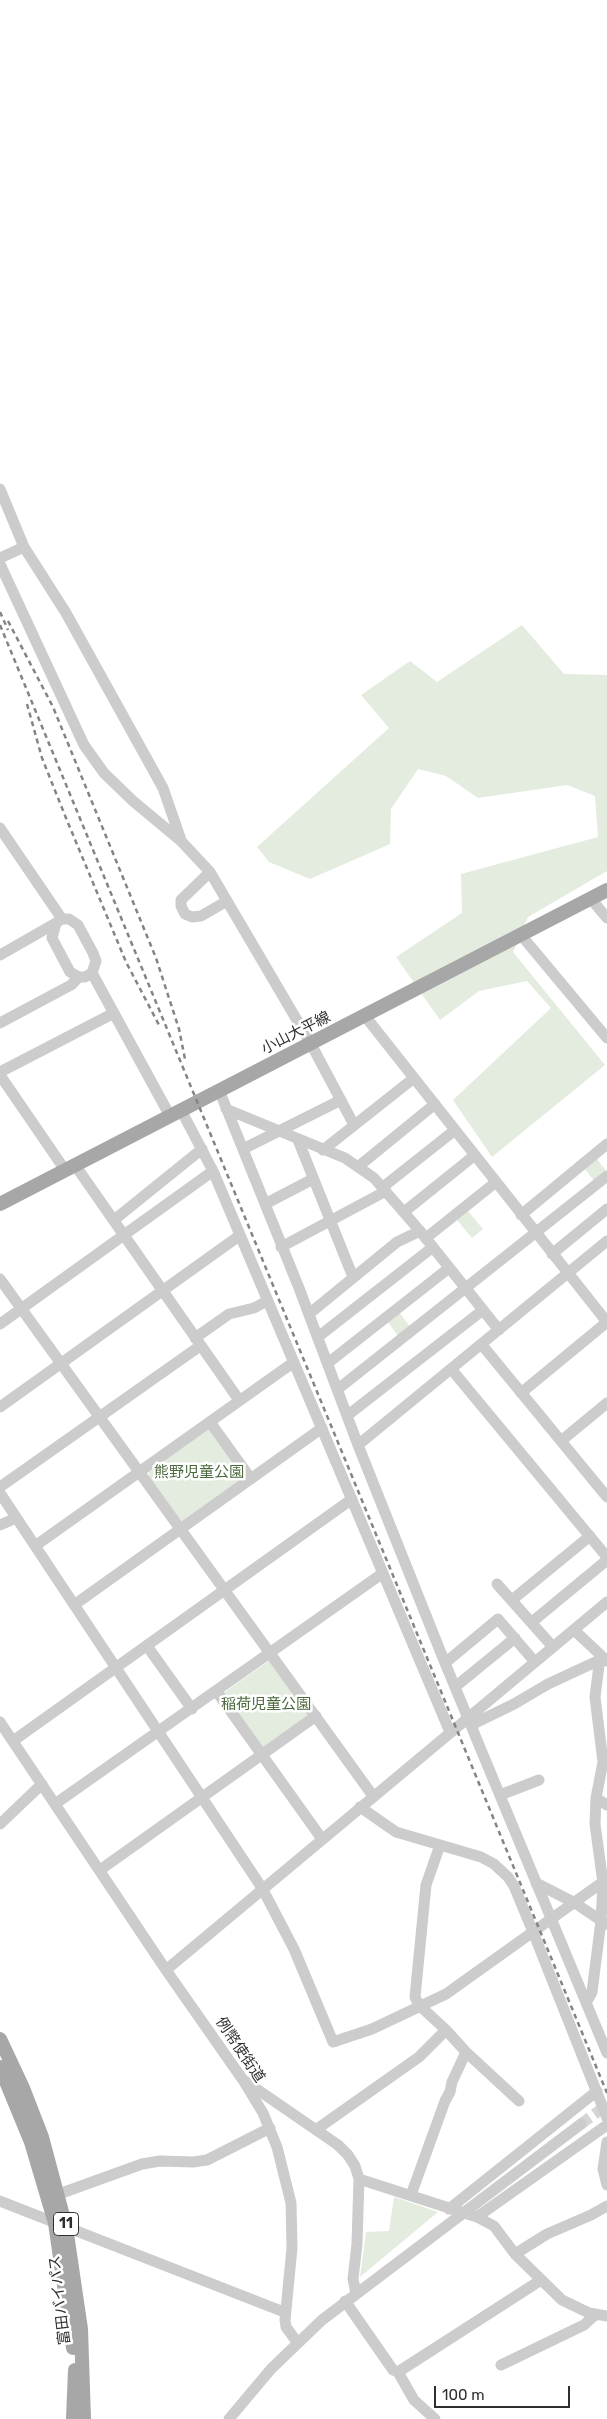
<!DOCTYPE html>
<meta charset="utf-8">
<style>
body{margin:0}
#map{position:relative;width:607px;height:2419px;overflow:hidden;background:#fff;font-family:Rubik,sans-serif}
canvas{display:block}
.scale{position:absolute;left:434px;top:2386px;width:136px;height:22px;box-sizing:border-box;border:2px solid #2f2f2f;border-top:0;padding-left:6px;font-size:15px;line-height:18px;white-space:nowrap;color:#2f2f2f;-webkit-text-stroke:4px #fff;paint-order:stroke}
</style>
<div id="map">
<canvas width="607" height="2419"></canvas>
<div class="scale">100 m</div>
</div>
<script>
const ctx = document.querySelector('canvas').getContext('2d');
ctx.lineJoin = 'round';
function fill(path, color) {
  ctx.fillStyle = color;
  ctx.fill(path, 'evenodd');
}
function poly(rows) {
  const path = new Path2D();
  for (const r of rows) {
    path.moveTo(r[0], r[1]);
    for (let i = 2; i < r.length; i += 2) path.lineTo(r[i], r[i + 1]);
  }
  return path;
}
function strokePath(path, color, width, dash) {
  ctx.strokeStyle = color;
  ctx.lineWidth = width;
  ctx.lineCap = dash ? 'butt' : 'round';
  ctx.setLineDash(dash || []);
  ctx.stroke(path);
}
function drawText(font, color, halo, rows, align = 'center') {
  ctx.font = font + ' Rubik,"Noto Sans JP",sans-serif';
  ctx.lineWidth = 5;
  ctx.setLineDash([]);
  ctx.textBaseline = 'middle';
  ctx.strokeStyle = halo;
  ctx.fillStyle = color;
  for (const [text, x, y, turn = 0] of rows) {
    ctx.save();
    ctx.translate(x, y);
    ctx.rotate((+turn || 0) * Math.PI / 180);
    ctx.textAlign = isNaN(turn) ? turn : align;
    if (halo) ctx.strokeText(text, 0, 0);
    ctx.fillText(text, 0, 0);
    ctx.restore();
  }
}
const green = poly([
 [522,625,564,674,607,675,607,871,528,917,513,952,605,1065,492,1157,453,1100,551,1008,527,981,479,991,440,1020,396,957,462,913,461,874,598,837,595,796,567,785,478,798,446,776,418,769,391,809,390,844,310,879,269,862,257,847,389,728,361,695,410,661,437,682],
 [597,1159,607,1172,595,1182,585,1169],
 [468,1211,483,1229,472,1238,457,1220],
 [399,1312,411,1328,399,1337,387,1321],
 [209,1427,245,1477,183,1523,149,1478,149,1472],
 [270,1660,309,1715,261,1750,222,1694],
 [394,2197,438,2212,360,2277,366,2232,389,2231]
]);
const minorTunnel = poly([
 [581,2124,607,2105]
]);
const minor = poly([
 [0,489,24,547,66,613,163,788,181,840],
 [0,558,24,547],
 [0,564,84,745,104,773,133,801,181,841,210,872,311,1044,354,1125],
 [0,828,62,919],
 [210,872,181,900,181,906,185,914,192,917,201,916,227,901],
 [591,899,607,918],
 [521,935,607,1038],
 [0,955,56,923,62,919,69,919,78,925,93,953,96,961,92,973,85,977,79,977,70,972,52,938,56,923],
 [92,973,170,1116],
 [365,1016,607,1322],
 [0,1023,71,985,79,977],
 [0,1072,114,1013],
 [0,1075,65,1170],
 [219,1090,299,1288,358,1445,445,1663,607,2053],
 [226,1109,345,1158,374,1178,420,1231,499,1330],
 [181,1110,213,1171,450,1732],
 [298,1140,353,1277],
 [243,1149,341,1100],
 [323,1150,414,1078],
 [75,1165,239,1400],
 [359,1166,435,1104],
 [383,1187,455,1130],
 [265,1204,313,1179],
 [404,1212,475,1155],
 [521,1215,607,1144],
 [114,1220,202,1149],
 [426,1238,496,1182],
 [281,1247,386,1191],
 [552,1254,607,1209],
 [0,1279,373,1796],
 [309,1314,397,1242,420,1231],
 [0,1324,213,1171],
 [318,1337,433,1247],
 [195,1338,229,1314,254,1308,267,1301],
 [482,1345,607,1497],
 [328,1363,449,1268],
 [452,1370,607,1557],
 [338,1389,607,1176],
 [521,1393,607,1322],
 [0,1407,239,1236],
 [348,1415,483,1310],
 [210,1422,251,1479],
 [561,1441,607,1403],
 [358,1445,607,1241],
 [0,1487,200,1346],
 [0,1493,262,1888,294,1949,333,2042,372,2029,446,1994,607,1879],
 [0,1525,16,1518],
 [35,1546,294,1362],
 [497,1584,553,1647],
 [512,1600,590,1536],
 [74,1605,322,1428],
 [532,1622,607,1560],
 [574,1630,607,1661],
 [147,1646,192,1709],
 [445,1663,498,1619,535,1662],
 [455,1687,515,1638],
 [217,1692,322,1839],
 [0,1722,166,1970,243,2080,263,2113,277,2147,291,2203,292,2248,285,2320,286,2327,297,2342],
 [471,1725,514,1704,548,1684,604,1658],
 [13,1741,352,1499],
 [500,1795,539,1780],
 [596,1798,607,1805],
 [55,1804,383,1573],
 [360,1807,396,1832,481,1857,494,1864,508,1877,514,1886,533,1932,607,2118],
 [0,1824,42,1784],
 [100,1870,316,1716],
 [536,1883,575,1903,606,1924],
 [166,1970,607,1602],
 [586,2003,592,1992,601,1921,603,1883,595,1824,596,1798,603,1762,595,1697,599,1665,604,1658],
 [446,2030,466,2052,519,2101],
 [245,2081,338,2145,348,2155,355,2166,359,2179,357,2244,353,2279,356,2293],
 [317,2129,419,2057,446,2030,419,2005,415,1997,426,1885,440,1845],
 [607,2142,603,2169,607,2185],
 [359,2179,477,2217,494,2226,515,2254,562,2300,589,2313,607,2316],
 [59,2194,142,2164,160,2161,193,2162,207,2160,270,2128],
 [411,2195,445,2101,450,2092,452,2082,466,2052],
 [0,2201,284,2312],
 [449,2209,597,2091],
 [477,2217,607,2125],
 [515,2254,547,2234,591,2215,607,2206],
 [345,2301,393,2370,398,2372,414,2400,435,2419],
 [501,2365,584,2325,595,2315],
 [398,2372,541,2280],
 [229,2419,271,2369,322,2320,581,2124]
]);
const major = poly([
 [0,1204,607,890],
 [0,2039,23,2088,42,2137,66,2227,81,2329,84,2419],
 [0,2067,31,2142,55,2223,73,2348],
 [73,2419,75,2370]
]);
const rail = poly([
 [0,612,8,630],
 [8,621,53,707,156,958,179,1029,185,1059],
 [0,625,607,2093],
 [27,704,42,758,66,818,126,962,159,1025]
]);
const shields = [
 [66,2224,25]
];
const shieldNames = [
 ["11",66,2224]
];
const streetNames = [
 ["小山大平線",296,1033,-27],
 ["例幣使街道",240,2050,56],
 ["富田バイパス",60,2300,-97]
];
const parkNames = [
 ["熊野児童公園",199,1473],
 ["稲荷児童公園",266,1705]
];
fill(green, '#e3ecde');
strokePath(minorTunnel, '#d5d5d5', 11, [11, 5.5]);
strokePath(minor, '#ccc', 11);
strokePath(major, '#a7a7a7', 14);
strokePath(rail, '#848484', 2.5, [5, 4]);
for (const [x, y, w] of shields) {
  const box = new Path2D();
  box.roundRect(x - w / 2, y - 11.5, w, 23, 4);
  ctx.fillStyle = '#fff';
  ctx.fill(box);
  strokePath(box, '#2f2f2f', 1);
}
drawText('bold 14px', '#2f2f2f', null, shieldNames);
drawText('15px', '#2f2f2f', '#fff', streetNames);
drawText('15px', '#4c693e', '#fff', parkNames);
</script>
